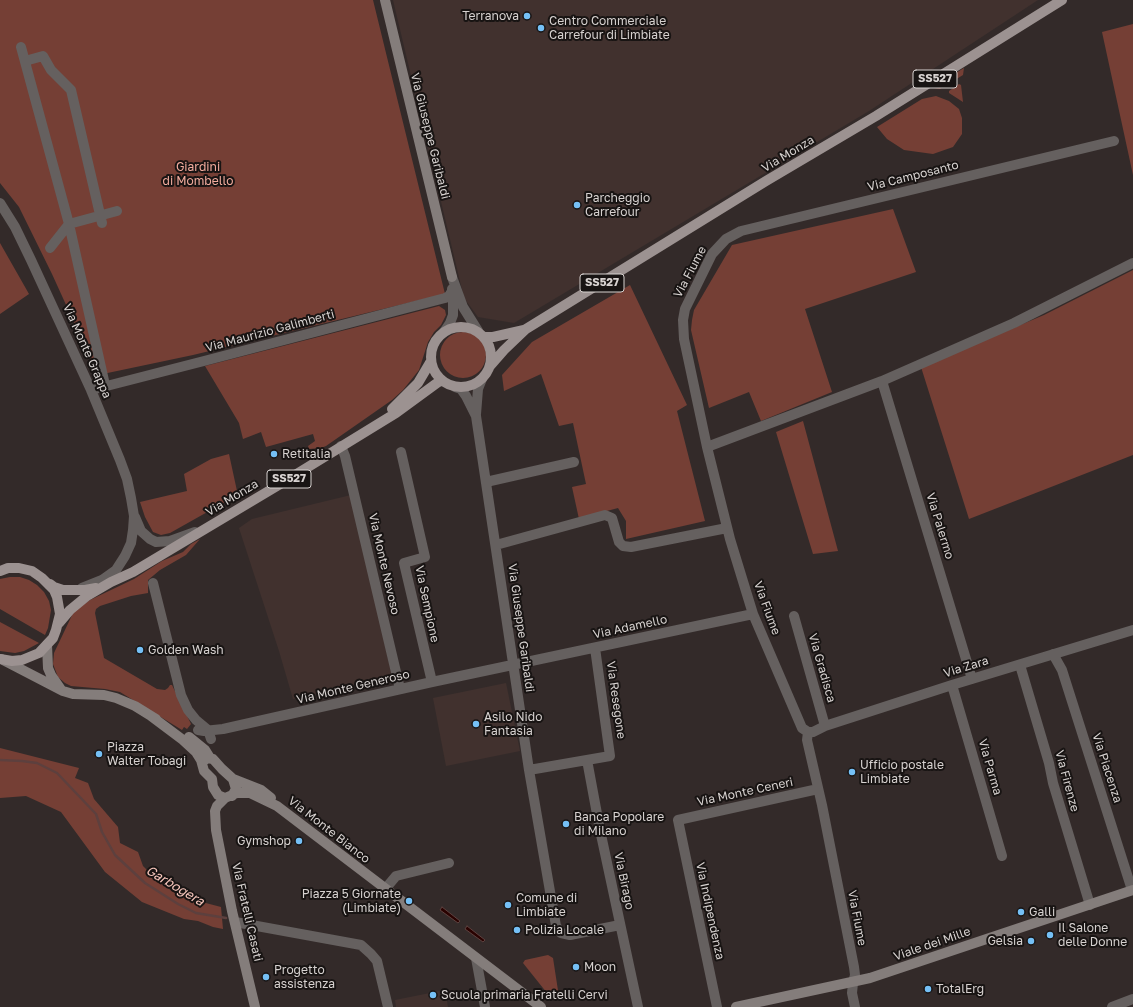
<!DOCTYPE html>
<style>
body{margin:0}
canvas{display:block;background:#332a29}
</style>
<canvas width="1133" height="1007"></canvas>
<script>
const ctx = document.querySelector('canvas').getContext('2d');
ctx.lineJoin = 'round';
function fill(path, color) {
  ctx.fillStyle = color;
  ctx.fill(path, 'evenodd');
}
function poly(rows) {
  const path = new Path2D();
  for (const r of rows) {
    if (r.length === 3) {
      path.moveTo(r[0] + r[2], r[1]);
      path.arc(r[0], r[1], r[2], 0, 2 * Math.PI);
      continue;
    }
    path.moveTo(r[0], r[1]);
    for (let i = 2; i < r.length; i += 2) path.lineTo(r[i], r[i + 1]);
  }
  return path;
}
function strokePath(path, color, width, dash) {
  ctx.strokeStyle = color;
  ctx.lineWidth = width;
  ctx.lineCap = dash ? 'butt' : 'round';
  ctx.setLineDash(dash || []);
  ctx.stroke(path);
}
function drawText(font, color, halo, rows, align = 'center') {
  ctx.font = font + ' "Golos Text",sans-serif';
  ctx.lineWidth = 4;
  ctx.setLineDash([]);
  ctx.textBaseline = 'middle';
  ctx.strokeStyle = halo;
  ctx.fillStyle = color;
  for (const [text, x, y, turn = 0] of rows) {
    ctx.save();
    ctx.translate(x, y);
    ctx.rotate((+turn || 0) * Math.PI / 180);
    ctx.textAlign = isNaN(turn) ? turn : align;
    if (halo) ctx.strokeText(text, 0, 0);
    ctx.fillText(text, 0, 0);
    ctx.restore();
  }
}
const built = poly([
 [393,0,1038,0,869,111,514,323,478,317,464,298],
 [351,495,392,676,293,699,279,651,239,528,252,519],
 [506,683,520,751,446,766,433,698],
 [445,990,448,1007,396,1007,395,1000]
]);
const green = poly([
 [0,0,373,0,445,294,193,355,98,375,52,274,19,207,0,183],
 [1133,24,1133,175,1102,32],
 [964,68,963,75,940,89,934,88,934,86],
 [959,84,961,85,963,102,949,93,949,91],
 [936,96,949,101,959,109,962,118,962,134,953,147,933,154,904,150,887,139,877,127,922,99],
 [893,209,916,272,805,309,832,392,761,421,749,392,709,408,691,330,692,320,694,310,732,245],
 [0,243,29,294,0,314],
 [1133,270,1133,455,969,519,921,367,1044,315],
 [630,285,687,405,677,411,705,521,626,539,626,521,618,508,588,516,579,519,572,487,586,484,573,423,559,426,541,374,504,391,502,375,532,342],
 [439,306,445,310,446,315,441,325,434,332,428,342,419,370,403,390,392,400,326,446,321,448,309,449,308,446,315,441,313,434,266,447,261,432,243,439,239,423,205,366],
 [463,355,23],
 [803,421,838,551,813,554,776,432],
 [229,454,237,491,234,497,170,533,161,535,153,532,145,517,140,502,187,491,184,474,211,459],
 [200,539,186,555,160,570,148,580,148,593,131,596,100,606,96,609,95,613,104,658,157,689,165,690,168,688,170,685,172,685,191,724,187,729,184,727,182,730,120,692,105,689,71,686,65,683,58,677,53,664,54,653,74,611,90,600,134,579,162,561,183,552,191,544],
 [10,577,20,577,29,580,37,585,44,592,49,601,51,610,48,628,45,635,0,609,0,579],
 [0,622,39,643,24,651,15,653,0,651],
 [0,748,79,768,75,778,88,783,94,799,118,827,120,843,138,852,143,866,159,882,179,896,221,907,223,929,213,927,198,921,184,919,142,902,105,872,61,812,26,796,0,798],
 [548,955,553,958,559,997,556,1000,551,998,523,963,525,960]
]);
const water = poly([
 [442,907,460,921,458,923,440,910,442,907],
 [467,926,485,940,483,942,465,929,467,926]
]);
const stream = poly([
 [0,760,22,761,37,763,57,773,96,814,102,832,115,855,145,883,178,904,196,913,226,918]
]);
const street = poly([
 [21,47,69,224,105,385],
 [25,61,43,56,51,70,71,90,102,223],
 [0,203,15,227,31,260,91,390,120,460,127,479,131,498,134,516,133,530,131,543,125,556,116,570,102,580,82,588],
 [50,248,69,224,117,211],
 [452,277,463,307,478,331],
 [444,332,450,323,453,315,453,300,452,289],
 [882,381,972,679],
 [455,387,461,389,466,396,476,416,529,770,556,926,561,933,570,935,620,925],
 [91,390,204,361,445,298,449,296,452,291],
 [476,414,478,389,482,379],
 [341,446,345,456,400,689],
 [707,447,882,381,1014,323,1133,263],
 [401,452,425,557,404,563,432,682],
 [486,482,574,462],
 [135,517,141,531,150,539,156,542,170,541,195,532],
 [496,545,605,515,612,518,619,542,623,546,631,547,727,528],
 [153,583,181,695,188,710,196,720,208,730,211,739],
 [794,616,825,726],
 [1053,654,1062,670,1132,890],
 [1020,665,1049,763,1053,783,1090,905],
 [952,685,1002,856],
 [198,730,204,731,223,729,432,682,753,614],
 [808,732,802,728,753,614,730,539,707,447,684,339,683,320,685,309,712,254,726,239,741,231,1114,141],
 [808,732,813,732,825,726,952,685,1133,630],
 [808,732,807,740,822,805,854,967,855,975,853,983,852,993,855,1007],
 [587,760,600,830,638,1007],
 [529,770,610,756,595,648],
 [386,888,396,876,449,863],
 [235,922,361,945,371,954,377,961,388,1007],
 [476,958,485,1007],
 [717,1007,678,820,818,789],
 [1112,1007,1133,999]
]);
const secondary = poly([
 [385,0,452,277],
 [47,645,48,668,51,675,60,688],
 [1,659,63,691,73,694,104,695,116,698,135,706,156,719],
 [151,716,183,740,196,752,201,760,204,771,212,779,213,787,218,795,225,798,237,793,250,793,277,806,541,1007],
 [189,737,205,750,210,758],
 [205,760,207,758,213,759,222,769,233,779,236,789,232,796],
 [233,779,261,790,271,798],
 [225,798,217,806,215,811,216,830,232,911,255,1007],
 [736,1007,870,978,1133,890]
]);
const primary = poly([
 [461,357,30],
 [484,337,493,337,524,330],
 [490,366,504,350,526,329,766,181,876,116,1062,0],
 [392,409,418,383,431,361],
 [0,571,8,568,19,568,32,571,42,578,54,590,57,597,60,614,56,630,53,638,39,653,22,660,12,661,0,659],
 [50,584,54,587,63,590,85,590,96,588],
 [59,623,70,610,87,596,111,582,133,572,282,483,396,413,437,383,442,380]
]);
const markers = [
 [527,16,4,"#75c0f6"],
 [541,28,4,"#75c0f6"],
 [577,205,4,"#75c0f6"],
 [274,454,4,"#75c0f6"],
 [140,650,4,"#75c0f6"],
 [476,724,4,"#75c0f6"],
 [99,754,4,"#75c0f6"],
 [852,772,4,"#75c0f6"],
 [566,824,4,"#75c0f6"],
 [299,841,4,"#75c0f6"],
 [409,901,4,"#75c0f6"],
 [508,905,4,"#75c0f6"],
 [1021,912,4,"#75c0f6"],
 [517,930,4,"#75c0f6"],
 [1050,935,4,"#75c0f6"],
 [1031,941,4,"#75c0f6"],
 [576,967,4,"#75c0f6"],
 [266,977,4,"#75c0f6"],
 [928,989,4,"#75c0f6"],
 [433,995,4,"#75c0f6"]
];
const shields = [
 [935,79,44],
 [602,283,44],
 [289,479,44]
];
const shieldNames = [
 ["SS527",935,79],
 ["SS527",602,283],
 ["SS527",289,479]
];
const poiNames = [
 ["Terranova",519,16,"right"],
 ["Centro Commerciale",549,21],
 ["Carrefour di Limbiate",549,35],
 ["Parcheggio",585,198],
 ["Carrefour",585,212],
 ["Retitalia",282,454],
 ["Golden Wash",148,650],
 ["Asilo Nido",484,717],
 ["Fantasia",484,731],
 ["Piazza",107,747],
 ["Walter Tobagi",107,761],
 ["Ufficio postale",860,765],
 ["Limbiate",860,779],
 ["Banca Popolare",574,817],
 ["di Milano",574,831],
 ["Gymshop",291,841,"right"],
 ["Piazza 5 Giornate",401,894,"right"],
 ["(Limbiate)",401,908,"right"],
 ["Comune di",516,898],
 ["Limbiate",516,912],
 ["Galli",1029,912],
 ["Il Salone",1058,928],
 ["delle Donne",1058,942],
 ["Polizia Locale",525,930],
 ["Gelsia",1023,941,"right"],
 ["Moon",584,967],
 ["Progetto",274,970],
 ["assistenza",274,984],
 ["TotalErg",936,989],
 ["Scuola primaria Fratelli Cervi",441,995]
];
const streetNames = [
 ["Via Giuseppe Garibaldi",430,136,76],
 ["Via Monza",788,154,-31],
 ["Via Camposanto",913,176,-14],
 ["Via Fiume",690,272,-62],
 ["Via Maurizio Galimberti",270,331,-15],
 ["Via Monte Grappa",87,351,66],
 ["Via Monza",232,498,-31],
 ["Via Palermo",940,526,73],
 ["Via Monte Nevoso",384,564,77],
 ["Via Sempione",427,604,78],
 ["Via Fiume",767,608,70],
 ["Via Adamello",630,627,-12],
 ["Via Giuseppe Garibaldi",521,628,82],
 ["Via Zara",966,667,-17],
 ["Via Gradisca",822,668,74],
 ["Via Monte Generoso",353,687,-13],
 ["Via Resegone",616,700,82],
 ["Via Parma",990,767,74],
 ["Via Piacenza",1107,768,72],
 ["Via Firenze",1067,781,75],
 ["Via Monte Ceneri",745,792,-12],
 ["Via Monte Bianco",329,830,38],
 ["Via Birago",624,881,78],
 ["Via Indipendenza",710,911,78],
 ["Via Fratelli Casati",247,912,77],
 ["Via Fiume",857,918,79],
 ["Viale dei Mille",932,944,-19]
];
const parkNames = [
 ["Giardini",198,167],
 ["di Mombello",198,181]
];
const waterNames = [
 ["Garbogera",175,886,31]
];
fill(built, '#41312e');
fill(green, '#753f35');
fill(water, '#290200');
strokePath(water, '#5d403e', 1);
strokePath(stream, '#5d403e', 2.5);
strokePath(street, '#65605f', 10);
strokePath(secondary, '#847d7b', 10);
strokePath(primary, '#9c9291', 10);
for (const [x, y, r, color] of markers) {
  const dot = new Path2D();
  dot.arc(x, y, r, 0, 2 * Math.PI);
  ctx.fillStyle = color;
  ctx.fill(dot);
  strokePath(dot, '#181413', 1.5);
}
for (const [x, y, w] of shields) {
  const box = new Path2D();
  box.roundRect(x - w / 2, y - 9, w, 18, 3);
  ctx.fillStyle = '#181413';
  ctx.fill(box);
  strokePath(box, '#d7d2d0', 1);
}
drawText('bold 11px', '#d7d2d0', null, shieldNames);
drawText('12px', '#d7d2d0', '#181413', poiNames, 'left');
drawText('12px', '#d7d2d0', '#181413', streetNames);
drawText('12px', '#f3ac9e', '#181413', parkNames);
drawText('italic 13px', '#f6c5bb', '#181413', waterNames);
</script>
